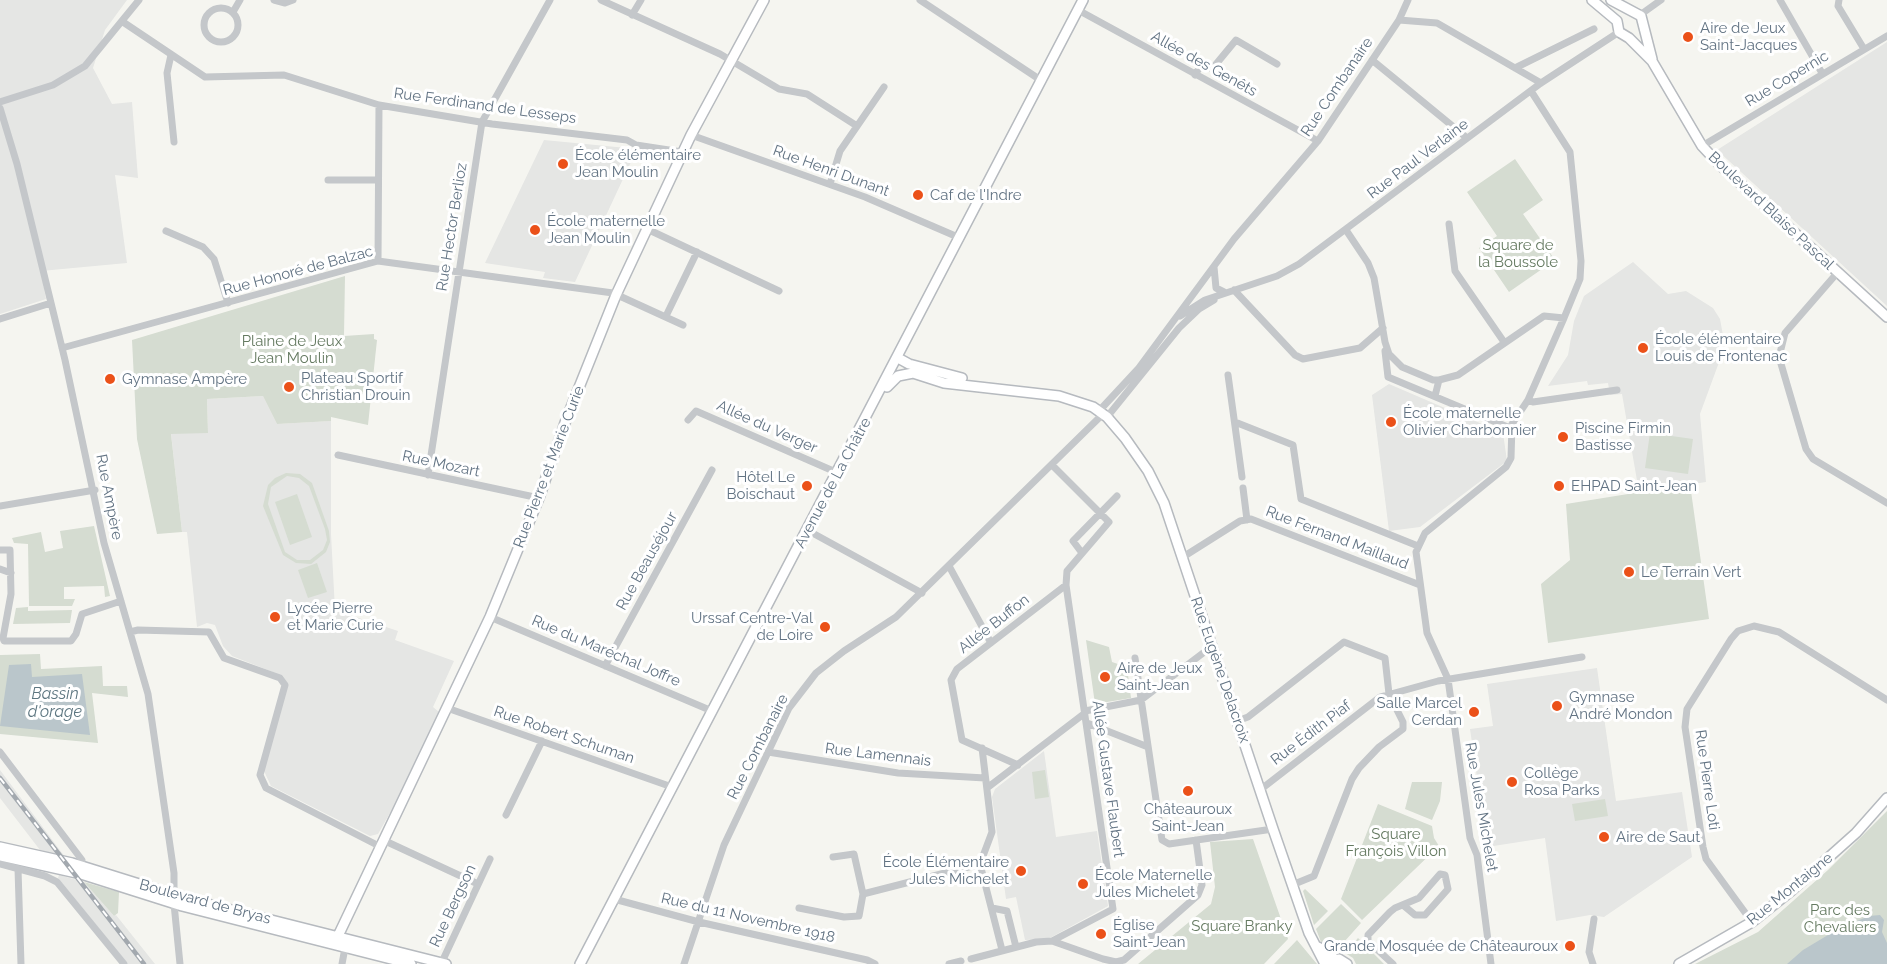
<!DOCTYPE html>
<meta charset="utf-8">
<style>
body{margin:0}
canvas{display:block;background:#f5f5f0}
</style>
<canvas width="1887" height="964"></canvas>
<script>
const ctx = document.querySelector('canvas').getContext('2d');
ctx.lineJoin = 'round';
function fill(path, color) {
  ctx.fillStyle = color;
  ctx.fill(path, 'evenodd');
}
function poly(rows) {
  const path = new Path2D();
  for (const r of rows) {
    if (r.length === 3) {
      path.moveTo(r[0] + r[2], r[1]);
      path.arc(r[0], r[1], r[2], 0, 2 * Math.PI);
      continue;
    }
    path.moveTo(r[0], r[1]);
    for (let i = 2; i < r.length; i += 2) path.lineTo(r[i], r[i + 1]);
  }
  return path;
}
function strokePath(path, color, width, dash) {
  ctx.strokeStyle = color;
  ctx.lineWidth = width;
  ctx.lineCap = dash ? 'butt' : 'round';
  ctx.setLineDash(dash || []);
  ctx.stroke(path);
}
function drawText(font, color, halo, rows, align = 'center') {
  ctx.font = font + ' Raleway,sans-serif';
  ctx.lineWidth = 6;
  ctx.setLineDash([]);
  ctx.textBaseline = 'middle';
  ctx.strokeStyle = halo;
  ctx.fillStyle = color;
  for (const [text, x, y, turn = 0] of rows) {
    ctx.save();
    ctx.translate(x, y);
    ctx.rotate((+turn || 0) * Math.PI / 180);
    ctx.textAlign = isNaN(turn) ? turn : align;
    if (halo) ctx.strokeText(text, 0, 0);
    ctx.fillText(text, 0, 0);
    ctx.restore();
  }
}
const built = poly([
 [0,0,127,0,105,30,93,68,112,104,132,102,138,178,115,175,127,263,41,271,46,299,0,314],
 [1887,42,1887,306,1717,150],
 [544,140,637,149,575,282,543,278,545,272,485,263],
 [1633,262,1668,294,1686,291,1713,308,1720,319,1725,346,1700,414,1706,482,1639,492,1622,394,1610,395,1608,383,1588,385,1587,381,1548,386,1568,355,1574,321,1584,296],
 [1389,384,1503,433,1507,461,1420,527,1389,531,1372,395],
 [263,396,277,424,331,421,331,534,335,610,398,631,395,640,454,661,433,707,439,712,395,804,378,834,370,836,271,786,264,771,288,684,283,676,232,656,223,646,215,625,207,623,197,627,187,532,182,532,171,433,208,433,207,399],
 [1597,668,1616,801,1682,792,1692,857,1604,917,1590,915,1556,921,1545,838,1487,847,1470,729,1493,726,1487,684],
 [1044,751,1056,837,1097,831,1108,906,1048,939,1025,940,1016,897,1006,899,992,797,995,789],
 [0,770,65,857,40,850,0,798],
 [59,875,84,882,114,916,116,915,155,964,128,964,58,878]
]);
const green = poly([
 [1515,159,1543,200,1523,214,1555,260,1509,292,1479,248,1497,236,1467,192],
 [345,276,344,336,374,334,374,339,377,340,368,425,331,417,331,421,277,424,263,396,207,399,208,433,171,434,182,532,157,534,137,439,132,340],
 [1650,433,1693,439,1688,474,1645,468],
 [286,473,300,474,312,483,329,531,330,542,326,552,311,564,296,563,283,555,263,506,268,485,275,478],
 [287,476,299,478,309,486,325,529,327,540,323,550,310,560,297,560,285,552,268,504,271,487],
 [1690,484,1709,619,1548,643,1541,584,1570,560,1566,504],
 [297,494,312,537,290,545,275,502],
 [94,526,110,596,105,597,104,586,64,587,64,599,75,599,72,606,29,606,28,544,14,543,12,538,41,532,45,552,63,548,60,531],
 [317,563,327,592,308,598,298,570],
 [28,607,28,611,72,610,70,623,13,624,16,608],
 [1086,640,1109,647,1112,662,1127,667,1131,698,1095,704],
 [40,654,41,669,102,666,103,686,127,686,128,697,92,693,98,743,0,734,0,655],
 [1045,770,1049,797,1035,799,1032,772],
 [1412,782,1442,782,1440,801,1432,820,1405,809],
 [1605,799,1608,816,1575,821,1572,804],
 [1378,804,1432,826,1434,838,1439,846,1362,920,1341,899],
 [1887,811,1887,964,1695,964,1758,932,1828,870],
 [1253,839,1288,939,1264,964,1138,964,1211,904,1215,887,1210,842],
 [84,882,119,892,118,913,114,916],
 [1305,889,1328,911,1314,925,1303,891],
 [1341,904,1361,923,1336,951,1327,948,1321,942,1316,929],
 [1358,938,1384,964,1356,964,1353,958,1345,953],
 [1297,940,1317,964,1274,964]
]);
const water = poly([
 [31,664,32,677,82,674,90,735,0,726,9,665],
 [1880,915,1884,920,1882,932,1887,943,1887,964,1787,964,1803,950,1838,929,1869,916]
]);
const street = poly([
 [274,0,285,3,293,0],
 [601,0,720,54,779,89,807,94,857,126],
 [920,0,1042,81],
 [1780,0,1822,73],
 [1839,0,1838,6,1864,49],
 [221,25,17],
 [1078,10,1318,141],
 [233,12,240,0],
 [632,15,641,0],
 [1640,15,1661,0],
 [1399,20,1408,0],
 [123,22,205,77,284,75,379,105,492,124,627,140,636,145,682,152],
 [171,55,167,73,174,142],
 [1372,60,1467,138],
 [1515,68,1594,29],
 [1195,75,1203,62,1212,69,1236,40,1277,64],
 [0,102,53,85,85,66,139,0],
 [0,108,17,164,65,360,104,543,148,694,174,873,174,895],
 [691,135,865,197,960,238],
 [1702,146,1887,36],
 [328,180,378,180],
 [830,184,840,151,884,87],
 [1449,224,1455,271,1504,342],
 [647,229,779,291],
 [1346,230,1368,263,1374,278,1385,342,1389,354,1402,367,1433,380,1439,380,1435,396],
 [166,231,203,247,214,259,228,303],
 [378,261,379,105],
 [1214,267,1216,288,1224,292],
 [1838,272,1785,333,1779,357,1806,449,1813,459,1887,503],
 [1234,290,1295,355,1303,359,1360,348,1383,328],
 [666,316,697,252],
 [1180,316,1205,300,1277,276,1299,264,1541,83,1619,32],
 [0,319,51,303],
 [62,348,378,261,613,293,683,325],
 [1385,351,1388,377,1510,428],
 [1228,375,1242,477],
 [1439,380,1458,375,1544,316,1564,318,1580,279,1581,261,1570,152,1531,91],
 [1528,400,1533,402,1617,390],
 [1099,411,1138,369,1234,239,1318,141,1399,20,1437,23,1541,83],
 [1107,417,1179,328,1199,309,1214,300],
 [688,420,696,411,838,473],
 [1235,422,1293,445,1301,499,1418,546],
 [338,455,539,498],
 [428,475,482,122,550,0],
 [1243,488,1247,520],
 [0,506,95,490],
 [807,530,922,593],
 [0,550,10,550,11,594,3,638,4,641,71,641,76,634,82,614,121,601],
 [1082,553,1073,541,1117,496],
 [1183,557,1240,521,1251,519,1420,585],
 [949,566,991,643],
 [0,569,11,573],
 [490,617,712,711],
 [130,632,138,630,209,632,224,658,280,678,285,685,260,775,266,788,379,846],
 [1135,658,1162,840,1169,844,1273,829],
 [605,666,712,470],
 [447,708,672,787],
 [1085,711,1141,700,1211,647],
 [1237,721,1248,717,1344,642,1385,658,1389,694,1403,722,1403,729,1379,747,1359,768,1352,779,1314,876,1292,885],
 [1087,723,1148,747],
 [982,748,992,832,980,864,1002,950],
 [0,752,82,860,81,866],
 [768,752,898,773,985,778],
 [1018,765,962,740,951,680,957,669,1066,585],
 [987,788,1085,713],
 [1260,790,1380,697,1438,681,1582,657],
 [506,815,542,741],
 [383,840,478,884],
 [0,864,45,876,57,882,124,964],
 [18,869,21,964],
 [863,894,980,864],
 [614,899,699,922,867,960,875,964],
 [174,904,180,964],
 [799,908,844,917,859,916,863,894,854,854,833,857],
 [992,908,1007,911,1016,947],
 [1752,922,1706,859,1703,847,1685,727,1687,709,1731,639,1738,631,1754,626,1779,632,1887,700],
 [1052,941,1113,909,1066,585,1067,571,1109,522,1052,465],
 [971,959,1036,942,1052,941,1103,959,1116,962,1124,960,1198,895,1202,885,1196,840],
 [342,964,345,948,343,944],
 [441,964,490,859],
 [684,964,724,845,789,708,816,673,844,651,896,617,1103,414],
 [949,964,961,961],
 [1393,964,1368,941,1368,935,1390,912,1395,908,1419,898,1440,874,1445,875,1448,889,1425,915,1415,915,1403,905],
 [1491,964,1477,855,1470,838,1448,679,1427,633,1416,552,1425,533,1506,467,1511,458,1512,424,1528,400,1564,318],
 [1593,964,1589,952,1594,919]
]);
const secondary = poly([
 [1592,0,1617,21,1619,32,1629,38,1652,61,1702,146,1718,163,1887,317],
 [1611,0,1641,16,1652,59],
 [898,358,909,364,962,378],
 [887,387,898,376,913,373,944,383,1059,396,1093,407,1107,417,1125,438,1148,471,1164,503,1273,829,1309,933,1325,964],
 [0,847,72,863,184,898,446,964],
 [0,856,81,874,182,906,411,964],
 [338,936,490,617,539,498,566,420,616,295,691,135,764,0],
 [1318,947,1335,959],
 [1331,962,1339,959,1347,964],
 [580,964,1083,0],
 [1679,964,1752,922,1791,891,1856,833,1887,798]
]);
const rail = poly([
 [0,778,144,964]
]);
const markers = [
 [1688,37,6,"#eb5119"],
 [563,164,6,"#eb5119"],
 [918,195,6,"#eb5119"],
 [535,230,6,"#eb5119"],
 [1643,348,6,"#eb5119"],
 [110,379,6,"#eb5119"],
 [289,387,6,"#eb5119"],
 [1391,422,6,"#eb5119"],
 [1563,437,6,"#eb5119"],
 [807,486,6,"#eb5119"],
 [1559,486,6,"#eb5119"],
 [1629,572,6,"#eb5119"],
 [275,617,6,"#eb5119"],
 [825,627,6,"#eb5119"],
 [1105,677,6,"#eb5119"],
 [1557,706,6,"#eb5119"],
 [1474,712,6,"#eb5119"],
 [1512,782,6,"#eb5119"],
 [1188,791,6,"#eb5119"],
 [1604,837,6,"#eb5119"],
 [1021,871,6,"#eb5119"],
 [1083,884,6,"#eb5119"],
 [1101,934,6,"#eb5119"],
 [1570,946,6,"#eb5119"]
];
const poiNames = [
 ["Aire de Jeux",1700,28],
 ["Saint-Jacques",1700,45],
 ["École élémentaire",575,155],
 ["Jean Moulin",575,172],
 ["Caf de l'Indre",930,195],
 ["École maternelle",547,221],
 ["Jean Moulin",547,238],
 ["École élémentaire",1655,339],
 ["Louis de Frontenac",1655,356],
 ["Plateau Sportif",301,378],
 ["Christian Drouin",301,395],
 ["Gymnase Ampère",122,379],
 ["École maternelle",1403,413],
 ["Olivier Charbonnier",1403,430],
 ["Piscine Firmin",1575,428],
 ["Bastisse",1575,445],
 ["Hôtel Le",795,477,"right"],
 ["Boischaut",795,494,"right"],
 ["EHPAD Saint-Jean",1571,486],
 ["Le Terrain Vert",1641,572],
 ["Lycée Pierre",287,608],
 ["et Marie Curie",287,625],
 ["Urssaf Centre-Val",813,618,"right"],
 ["de Loire",813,635,"right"],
 ["Aire de Jeux",1117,668],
 ["Saint-Jean",1117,685],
 ["Gymnase",1569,697],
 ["André Mondon",1569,714],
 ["Salle Marcel",1462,703,"right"],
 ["Cerdan",1462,720,"right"],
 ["Collège",1524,773],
 ["Rosa Parks",1524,790],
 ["Châteauroux",1188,809,"center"],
 ["Saint-Jean",1188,826,"center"],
 ["Aire de Saut",1616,837],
 ["École Élémentaire",1009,862,"right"],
 ["Jules Michelet",1009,879,"right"],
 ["École Maternelle",1095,875],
 ["Jules Michelet",1095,892],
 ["Église",1113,925],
 ["Saint-Jean",1113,942],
 ["Grande Mosquée de Châteauroux",1558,946,"right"]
];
const streetNames = [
 ["Allée des Genêts",1204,64,29],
 ["Rue Copernic",1787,79,-31],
 ["Rue Combanaire",1337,87,-56],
 ["Rue Ferdinand de Lesseps",485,106,8],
 ["Rue Paul Verlaine",1418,159,-37],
 ["Rue Henri Dunant",831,171,20],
 ["Boulevard Blaise Pascal",1771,211,43],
 ["Rue Hector Berlioz",452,227,-81],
 ["Rue Honoré de Balzac",298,271,-15],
 ["Allée du Verger",767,427,24],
 ["Rue Mozart",441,464,12],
 ["Rue Pierre et Marie Curie",549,467,-69],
 ["Avenue de La Châtre",833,483,-62],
 ["Rue Ampère",109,497,79],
 ["Rue Fernand Maillaud",1337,538,21],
 ["Rue Beauséjour",647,561,-61],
 ["Allée Buffon",994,624,-38],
 ["Rue du Maréchal Joffre",606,651,23],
 ["Rue Eugène Delacroix",1220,670,71],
 ["Rue Édith Piaf",1311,733,-37],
 ["Rue Robert Schuman",564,735,19],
 ["Rue Combanaire",758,747,-63],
 ["Rue Lamennais",878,755,7],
 ["Allée Gustave Flaubert",1108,779,82],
 ["Rue Pierre Loti",1707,780,82],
 ["Rue Jules Michelet",1481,807,80],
 ["Rue Montaigne",1790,889,-39],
 ["Boulevard de Bryas",205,902,15],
 ["Rue Bergson",453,906,-65],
 ["Rue du 11 Novembre 1918",748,918,13]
];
const parkNames = [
 ["Square de",1518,245],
 ["la Boussole",1518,262],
 ["Plaine de Jeux",292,341],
 ["Jean Moulin",292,358],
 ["Square",1396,834],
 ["François Villon",1396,851],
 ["Parc des",1840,910],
 ["Chevaliers",1840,927],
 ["Square Branky",1242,926]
];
const waterNames = [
 ["Bassin",55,694],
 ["d'orage",55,712]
];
fill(built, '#e5e6e4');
fill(green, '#d5dcd1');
fill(water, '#bac6cb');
strokePath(secondary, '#b6babf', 12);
strokePath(street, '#c4c7ca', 7);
strokePath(secondary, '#fff', 9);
strokePath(rail, '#a3a9af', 4.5);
strokePath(rail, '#fff', 2, [7]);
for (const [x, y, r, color] of markers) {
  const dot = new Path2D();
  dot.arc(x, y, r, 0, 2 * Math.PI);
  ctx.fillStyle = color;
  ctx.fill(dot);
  strokePath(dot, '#fff', 2);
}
drawText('15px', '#627383', '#fff', poiNames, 'left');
drawText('15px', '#627383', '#fff', streetNames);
drawText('15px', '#657a61', '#fff', parkNames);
drawText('italic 16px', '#5d7680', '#fff', waterNames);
</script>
